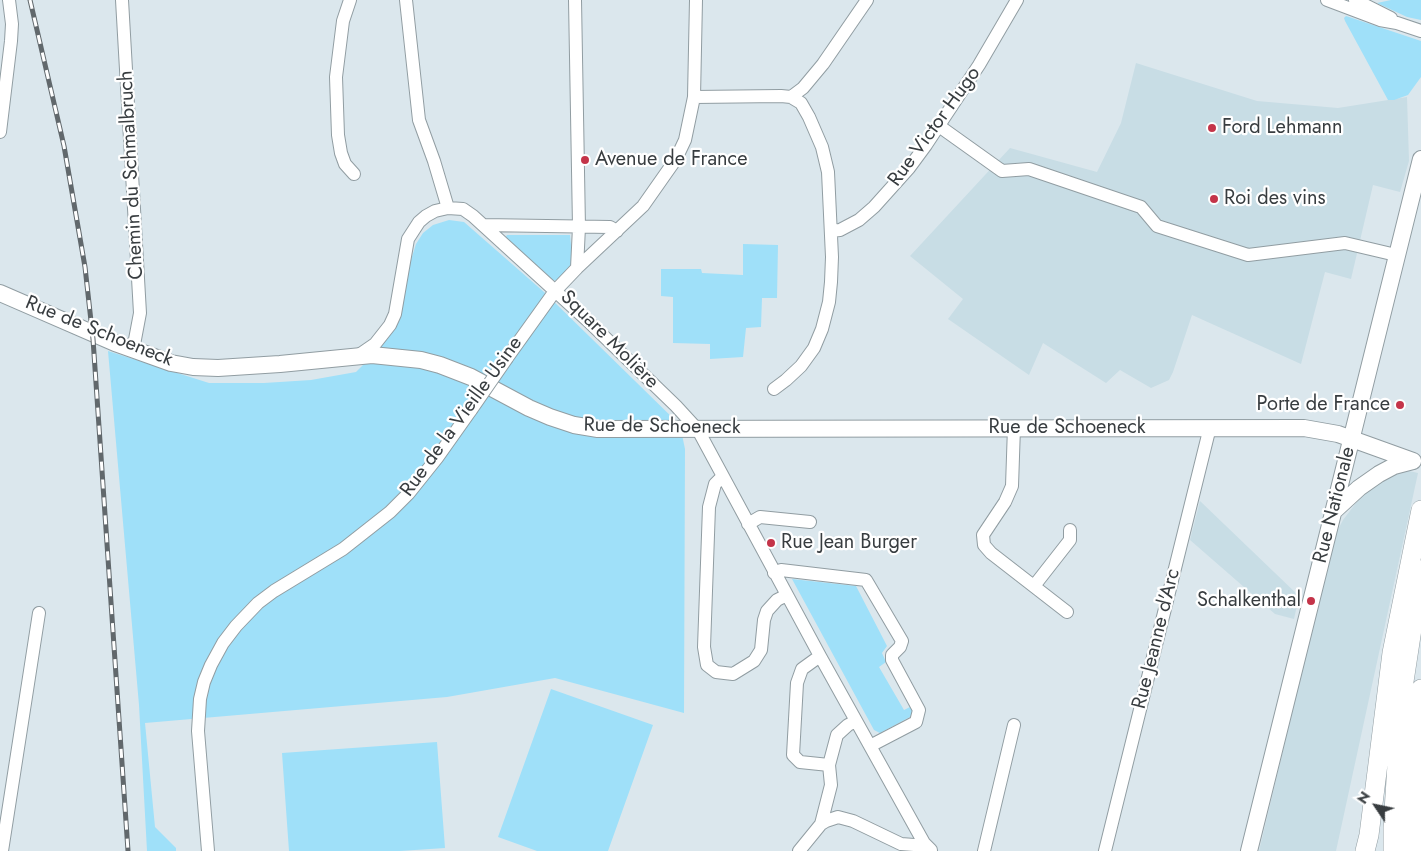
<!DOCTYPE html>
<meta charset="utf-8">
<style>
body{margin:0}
#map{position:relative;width:1421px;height:851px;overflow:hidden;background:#dbe7ed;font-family:Jost,sans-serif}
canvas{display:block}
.north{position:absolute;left:1351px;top:781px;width:50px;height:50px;-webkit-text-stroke:4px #fff;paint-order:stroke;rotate:304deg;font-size:14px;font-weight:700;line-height:20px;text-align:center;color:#383d40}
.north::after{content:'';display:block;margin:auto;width:18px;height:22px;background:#383d40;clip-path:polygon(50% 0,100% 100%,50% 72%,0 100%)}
</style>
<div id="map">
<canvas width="1421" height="851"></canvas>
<div class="north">N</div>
</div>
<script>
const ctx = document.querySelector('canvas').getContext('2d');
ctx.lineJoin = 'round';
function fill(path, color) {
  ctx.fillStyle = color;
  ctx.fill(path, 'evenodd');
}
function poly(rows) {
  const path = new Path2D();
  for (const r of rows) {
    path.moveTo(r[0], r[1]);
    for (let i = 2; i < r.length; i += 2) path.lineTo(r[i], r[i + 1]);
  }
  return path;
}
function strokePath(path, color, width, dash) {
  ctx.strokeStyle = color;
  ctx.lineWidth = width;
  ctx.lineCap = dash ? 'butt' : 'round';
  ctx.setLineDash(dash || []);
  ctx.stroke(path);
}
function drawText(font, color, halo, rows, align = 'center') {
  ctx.font = font + ' Jost,sans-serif';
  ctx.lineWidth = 4.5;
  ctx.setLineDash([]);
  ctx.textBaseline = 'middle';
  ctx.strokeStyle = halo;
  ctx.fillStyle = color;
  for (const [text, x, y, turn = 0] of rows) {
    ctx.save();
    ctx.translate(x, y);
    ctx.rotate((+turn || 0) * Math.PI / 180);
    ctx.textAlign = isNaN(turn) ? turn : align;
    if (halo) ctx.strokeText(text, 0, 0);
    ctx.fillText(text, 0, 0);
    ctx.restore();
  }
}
const built = poly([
 [1136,63,1257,101,1338,108,1407,97,1409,161,1400,192,1373,185,1351,279,1325,272,1301,364,1192,315,1173,372,1169,380,1151,388,1120,370,1106,383,1043,343,1029,375,948,319,963,299,910,256,1010,148,1097,172,1121,123],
 [1409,471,1418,473,1336,851,1259,851,1334,537,1343,520,1356,503,1375,485,1394,473],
 [1200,501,1299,596,1294,619,1275,614,1190,540]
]);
const green = poly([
 [1391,0,1421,0,1421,20,1407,17,1377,3],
 [1346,16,1421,41,1421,77,1408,95,1394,100,1388,100,1345,21,1344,18],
 [449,220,464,222,544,292,680,425,685,449,684,713,555,678,447,697,145,723,155,827,176,848,176,851,147,851,139,705,108,351,209,383,264,383,311,380,356,372,372,356,410,263,416,244,423,233,433,225],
 [507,235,570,235,573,265,557,280,552,281,505,238],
 [743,244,778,245,777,298,762,298,761,327,746,328,743,357,710,359,710,344,673,343,673,297,661,296,661,269,701,269,702,273,743,275],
 [792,579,856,586,887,646,882,653,886,662,879,667,904,710,910,707,913,712,910,717,880,733,874,730],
 [551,689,653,725,608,851,537,851,498,837],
 [437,742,445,848,400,851,289,851,282,753]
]);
const minor = poly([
 [122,0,140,313,133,350],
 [350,0,343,21,336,77,338,135,341,153,345,164,354,174],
 [406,0,419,120,434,161,448,208],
 [575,0,579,227,577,268],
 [1327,0,1380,20,1397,23,1421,31],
 [1355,0,1391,18],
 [694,97,781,96,791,97,803,88,823,64,867,0],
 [939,126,1002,171,1029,169,1141,207,1157,226,1248,255,1345,243,1396,255],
 [0,132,11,41,12,24,9,0],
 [483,225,610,227,617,231],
 [831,231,840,230,859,220,874,207,909,168,926,145,979,65,1017,0],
 [359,355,375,344,390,325,395,314,408,239,419,222,426,216,435,211,448,208,463,209,473,216,587,320,676,406,698,430,820,656,924,843,927,846,923,851],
 [507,358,555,291,577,268,643,206,676,159,685,140,694,97,696,0],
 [774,389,786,380,801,366,814,348,822,329,829,302,831,282,832,257,828,172,822,147,809,117,801,103,791,97],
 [1014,427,1012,486,1005,502,983,535,984,545,991,553,1067,612],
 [722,477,715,484,709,507,704,647,707,665,716,672,733,674,754,661,761,650,764,620,767,611,777,600,787,595],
 [748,524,760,517,810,522],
 [774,573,781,570,866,580,902,641,900,647,892,655,892,660,919,710,916,722,870,746],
 [1034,586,1070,540,1070,530],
 [820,656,802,669,797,683,793,755,800,762,829,765,831,785,821,824],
 [829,765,837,735,848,725,856,721],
 [2,851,39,613],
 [208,851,198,731,200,699,204,682,211,665,223,643,236,626,258,603,274,591,343,549,390,512,409,493,437,458,471,410],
 [799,851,821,824,826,821,838,817,853,821,901,844,927,846,931,850],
 [984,851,1014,725],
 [1105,851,1210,427]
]);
const major = poly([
 [0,293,115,343,171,363,193,367,218,368,280,364,372,355,421,360,440,365,471,377,529,408,550,417,574,425,598,429,1304,428,1338,434,1413,461],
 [1334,511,1359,488,1379,474,1394,466,1413,461],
 [1249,851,1421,159]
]);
const highway = poly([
 [1365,851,1369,835,1392,653,1421,510],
 [1393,851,1393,827,1401,701,1421,570],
 [1412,851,1412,827,1419,705,1421,689]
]);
const rail = poly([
 [30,0,64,146,85,267,93,339,128,851]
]);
const minorBridge = poly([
 [471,410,507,358]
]);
const markers = [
 [1212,128,5,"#c43449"],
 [585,160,5,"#c43449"],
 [1214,199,5,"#c43449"],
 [1400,405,5,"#c43449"],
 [771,543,5,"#c43449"],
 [1311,601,5,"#c43449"]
];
const streetNames = [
 ["Rue Victor Hugo",935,127,-54],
 ["Chemin du Schmalbruch",132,175,-93],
 ["Rue de Schoeneck",99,332,22],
 ["Square Molière",609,340,45],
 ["Rue de la Vieille Usine",462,417,-54],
 ["Rue de Schoeneck",662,427,1],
 ["Rue de Schoeneck",1067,428],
 ["Rue Nationale",1335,505,-76],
 ["Rue Jeanne d'Arc",1157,639,-76]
];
const poiNames = [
 ["Ford Lehmann",1222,128],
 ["Avenue de France",595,160],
 ["Roi des vins",1224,199],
 ["Porte de France",1390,405,"right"],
 ["Rue Jean Burger",781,543],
 ["Schalkenthal",1301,601,"right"]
];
fill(built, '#c8dde5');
fill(green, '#9fe0f9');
strokePath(minor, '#919da2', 14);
strokePath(major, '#919da2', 18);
strokePath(highway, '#919da2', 20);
strokePath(minor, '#fff', 12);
strokePath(major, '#fff', 16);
strokePath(highway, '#fff', 19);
strokePath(rail, '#61686c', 5);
strokePath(rail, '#fff', 3, [9]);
strokePath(minorBridge, '#919da2', 14, []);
strokePath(minorBridge, '#fff', 12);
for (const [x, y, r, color] of markers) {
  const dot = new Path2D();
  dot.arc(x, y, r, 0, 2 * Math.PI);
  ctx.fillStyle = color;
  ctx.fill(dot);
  strokePath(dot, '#fff', 2);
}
drawText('20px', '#383d40', '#fff', streetNames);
drawText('20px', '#383d40', '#fff', poiNames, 'left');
</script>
